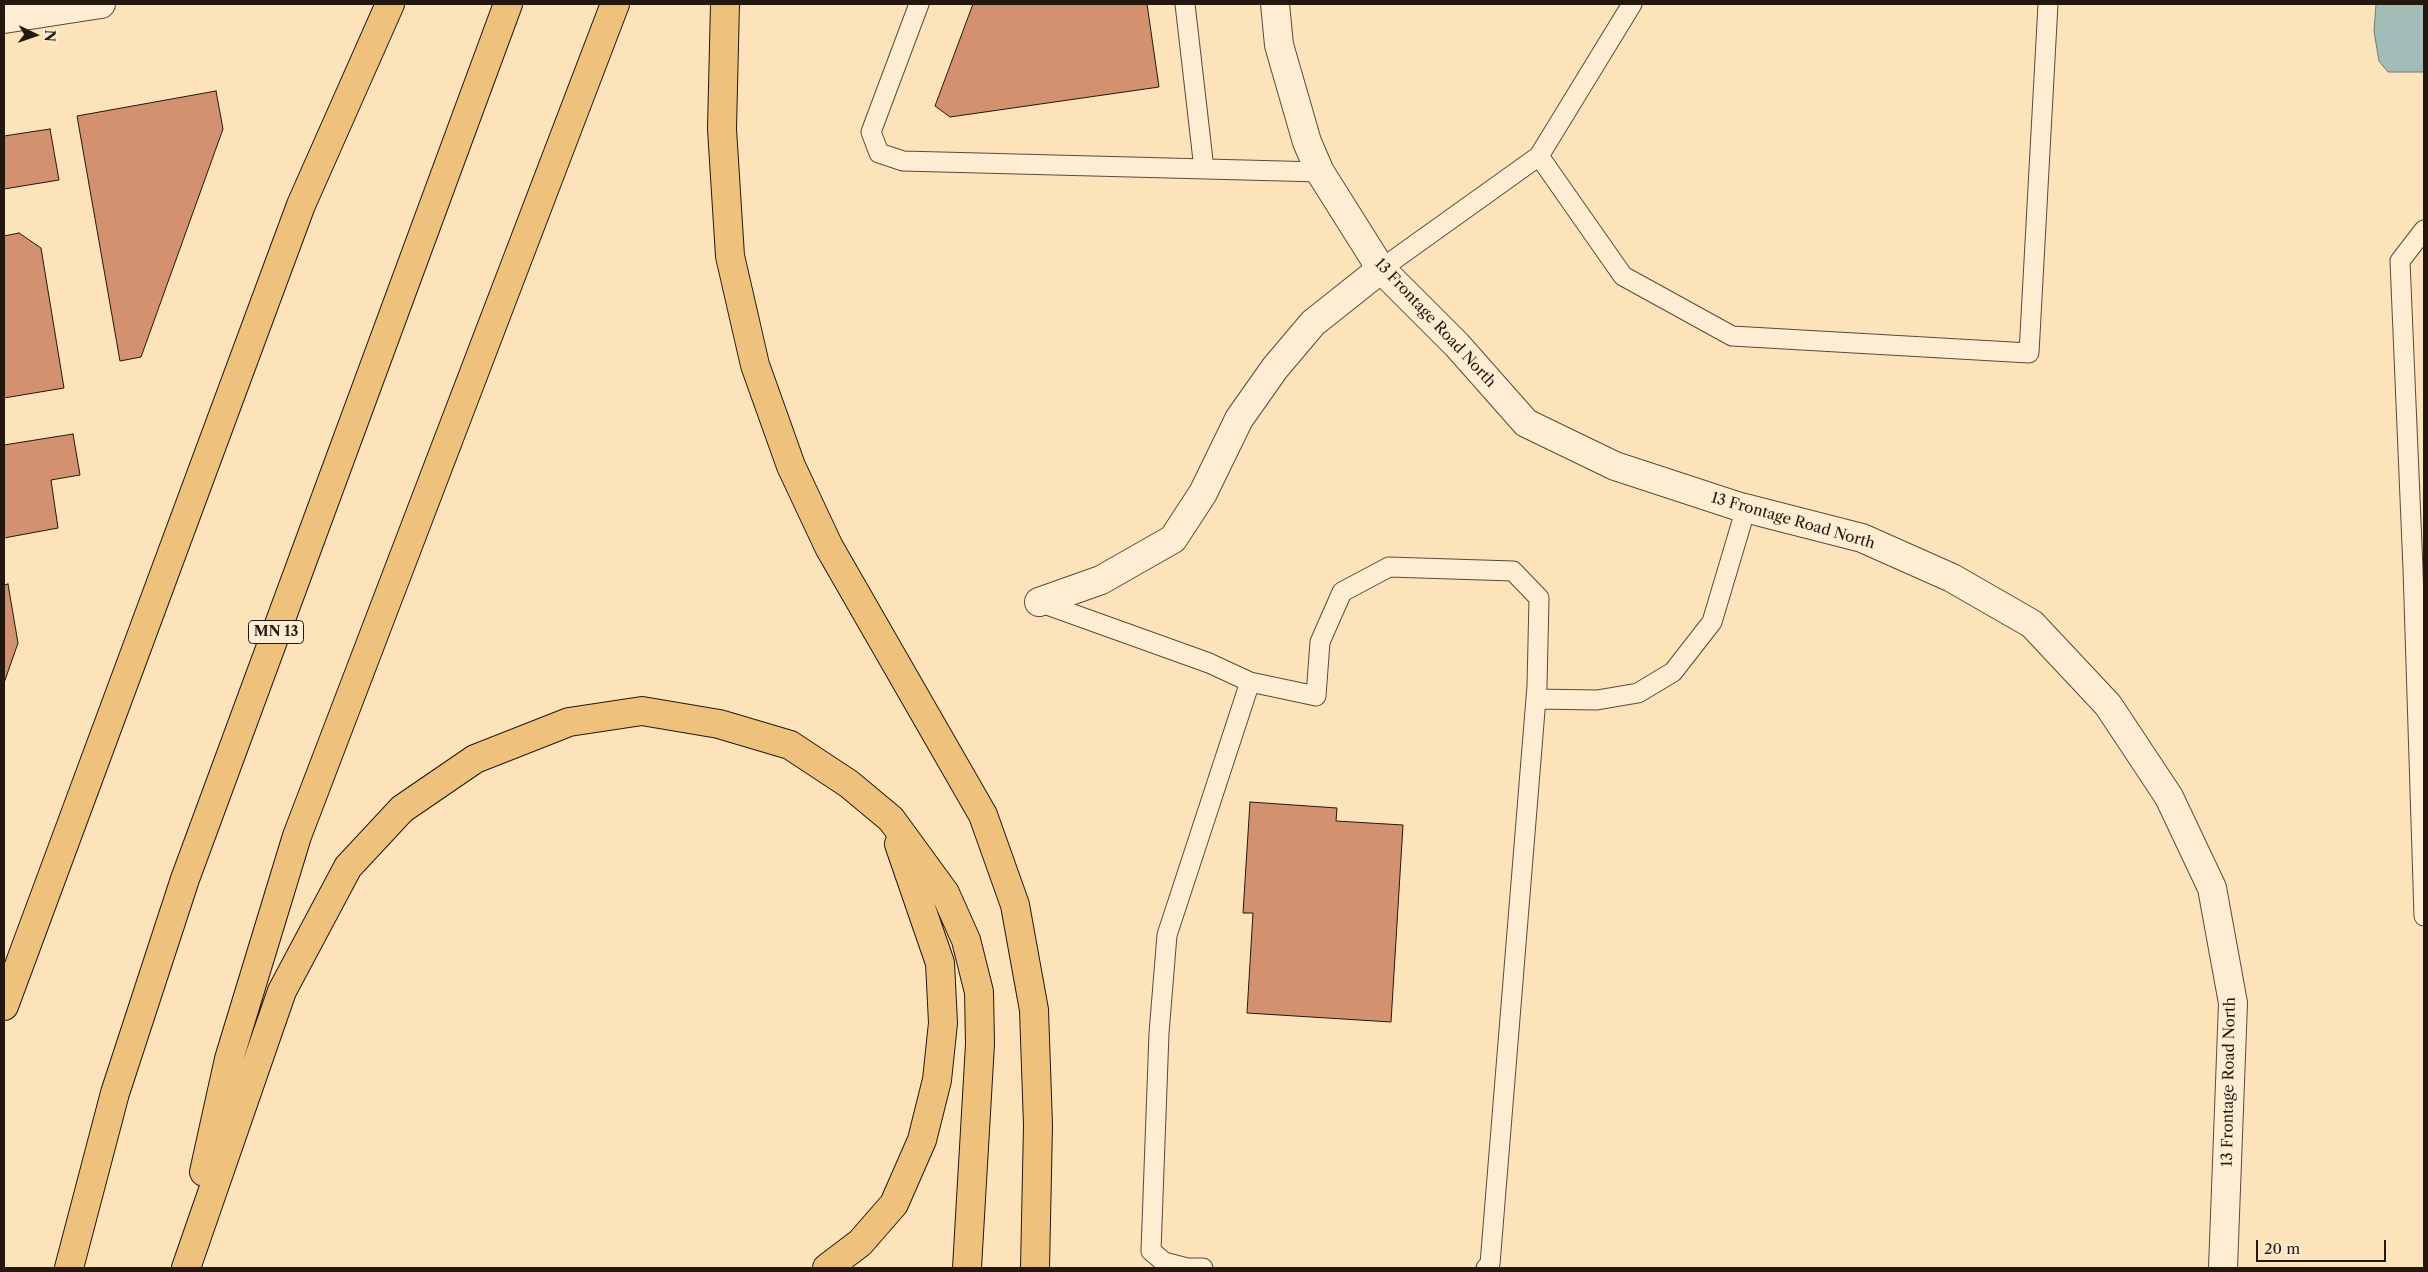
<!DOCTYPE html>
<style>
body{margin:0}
#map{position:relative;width:2428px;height:1272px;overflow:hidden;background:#fde3ba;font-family:"Libre Caslon Text",serif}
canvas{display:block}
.frame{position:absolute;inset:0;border:5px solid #24170e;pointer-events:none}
.north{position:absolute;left:10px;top:10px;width:50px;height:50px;-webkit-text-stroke:4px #feedd2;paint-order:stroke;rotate:93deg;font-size:14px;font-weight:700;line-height:20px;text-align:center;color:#24170e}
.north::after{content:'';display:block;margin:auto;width:18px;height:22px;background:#24170e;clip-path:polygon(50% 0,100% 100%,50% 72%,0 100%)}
.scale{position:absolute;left:2256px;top:1240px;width:130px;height:22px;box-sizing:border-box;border:2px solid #24170e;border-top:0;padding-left:6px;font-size:15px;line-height:18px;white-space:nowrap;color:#24170e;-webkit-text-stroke:4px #feedd2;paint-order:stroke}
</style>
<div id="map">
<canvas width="2428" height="1272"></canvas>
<div class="frame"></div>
<div class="north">N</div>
<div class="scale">20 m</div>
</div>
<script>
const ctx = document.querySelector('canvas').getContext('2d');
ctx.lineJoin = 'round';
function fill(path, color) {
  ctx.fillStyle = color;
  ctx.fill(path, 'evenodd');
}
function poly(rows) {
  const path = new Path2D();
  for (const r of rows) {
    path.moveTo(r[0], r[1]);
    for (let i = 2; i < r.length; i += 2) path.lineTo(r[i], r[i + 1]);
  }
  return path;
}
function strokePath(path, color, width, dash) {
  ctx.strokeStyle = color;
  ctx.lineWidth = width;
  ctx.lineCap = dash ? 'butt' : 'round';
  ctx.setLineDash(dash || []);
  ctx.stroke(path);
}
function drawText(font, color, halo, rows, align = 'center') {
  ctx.font = font + ' "Libre Caslon Text",serif';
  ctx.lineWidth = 4;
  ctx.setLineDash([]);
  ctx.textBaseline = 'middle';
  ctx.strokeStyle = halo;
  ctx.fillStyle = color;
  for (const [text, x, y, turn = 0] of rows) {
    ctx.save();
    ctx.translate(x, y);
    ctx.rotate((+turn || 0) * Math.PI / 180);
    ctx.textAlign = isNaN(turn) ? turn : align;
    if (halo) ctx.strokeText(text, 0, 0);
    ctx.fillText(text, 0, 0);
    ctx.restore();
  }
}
const water = poly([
 [2376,4,2424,4,2424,72,2388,72,2379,61,2374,31,2376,4]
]);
const building = poly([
 [973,4,1147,4,1159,87,950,117,935,106,973,4],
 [216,91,223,129,141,357,120,361,77,116,216,91],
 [50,129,59,180,4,189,4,136,50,129],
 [19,233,41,248,64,388,4,398,4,236,19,233],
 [73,434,80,475,51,480,58,528,4,538,4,445,73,434],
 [8,584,18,643,4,683,4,585,8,584],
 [1250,802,1337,808,1336,821,1403,825,1391,1022,1247,1013,1253,913,1243,913,1250,802]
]);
const service = poly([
 [919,4,871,132,879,153,903,161,1320,172],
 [1185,4,1204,169],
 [1539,156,1632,4],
 [2424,230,2400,261,2413,569,2424,916],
 [1381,269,1539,156,1623,276,1732,336,2029,353,2048,4],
 [1039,602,1209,663,1250,682,1316,696,1320,642,1342,592,1389,567,1513,571,1539,598,1537,686,1490,1264,1486,1268],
 [1536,699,1597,700,1638,693,1673,672,1712,622,1746,508],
 [1203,1268,1187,1268,1164,1262,1151,1251,1159,1033,1167,935,1250,682]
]);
const minor = poly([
 [1039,602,1101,580,1173,539,1203,493,1239,419,1275,368,1313,323,1381,269]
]);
const tertiary = poly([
 [1275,4,1279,45,1307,142,1320,172,1381,269,1457,345,1526,423,1615,466,1737,506,1862,538,1952,578,2032,624,2108,705,2169,797,2212,888,2233,1003,2223,1268],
 [4,19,101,4]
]);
const motorway = poly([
 [725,4,722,129,730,256,755,365,791,466,829,547,983,815,1015,905,1034,1010,1038,1125,1035,1268],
 [4,1006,301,205,390,4],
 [204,1172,229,1059,297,836,615,4],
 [69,1268,115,1093,185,879,508,4],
 [186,1268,282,991,348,867,402,809,475,759,569,722,642,711,719,724,790,745,849,784,891,819,945,893,966,940,979,992,980,1044,967,1268],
 [827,1268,860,1243,894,1204,922,1140,937,1080,943,1023,940,963,899,844]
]);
const shields = [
 [276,632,55]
];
const shieldNames = [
 ["MN 13",276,632]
];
const streetNames = [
 ["13 Frontage Road North",1435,323,47],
 ["13 Frontage Road North",1793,521,16],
 ["13 Frontage Road North",2229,1082,-89]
];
fill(water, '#a2bdb8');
strokePath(water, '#707b74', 1);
fill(building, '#d4916f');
strokePath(building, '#24170e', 1);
strokePath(service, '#5a4a39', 21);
strokePath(minor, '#5a4a39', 30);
strokePath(tertiary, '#5a4a39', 30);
strokePath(motorway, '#24170e', 30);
strokePath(service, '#feedd2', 19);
strokePath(minor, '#feedd2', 28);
strokePath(tertiary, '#feedd2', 28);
strokePath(motorway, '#eec27d', 28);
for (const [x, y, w] of shields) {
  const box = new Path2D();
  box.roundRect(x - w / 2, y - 11.5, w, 23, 4);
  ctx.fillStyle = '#feedd2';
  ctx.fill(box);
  strokePath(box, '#24170e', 1);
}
drawText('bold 14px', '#24170e', null, shieldNames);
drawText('15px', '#24170e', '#feedd2', streetNames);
</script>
